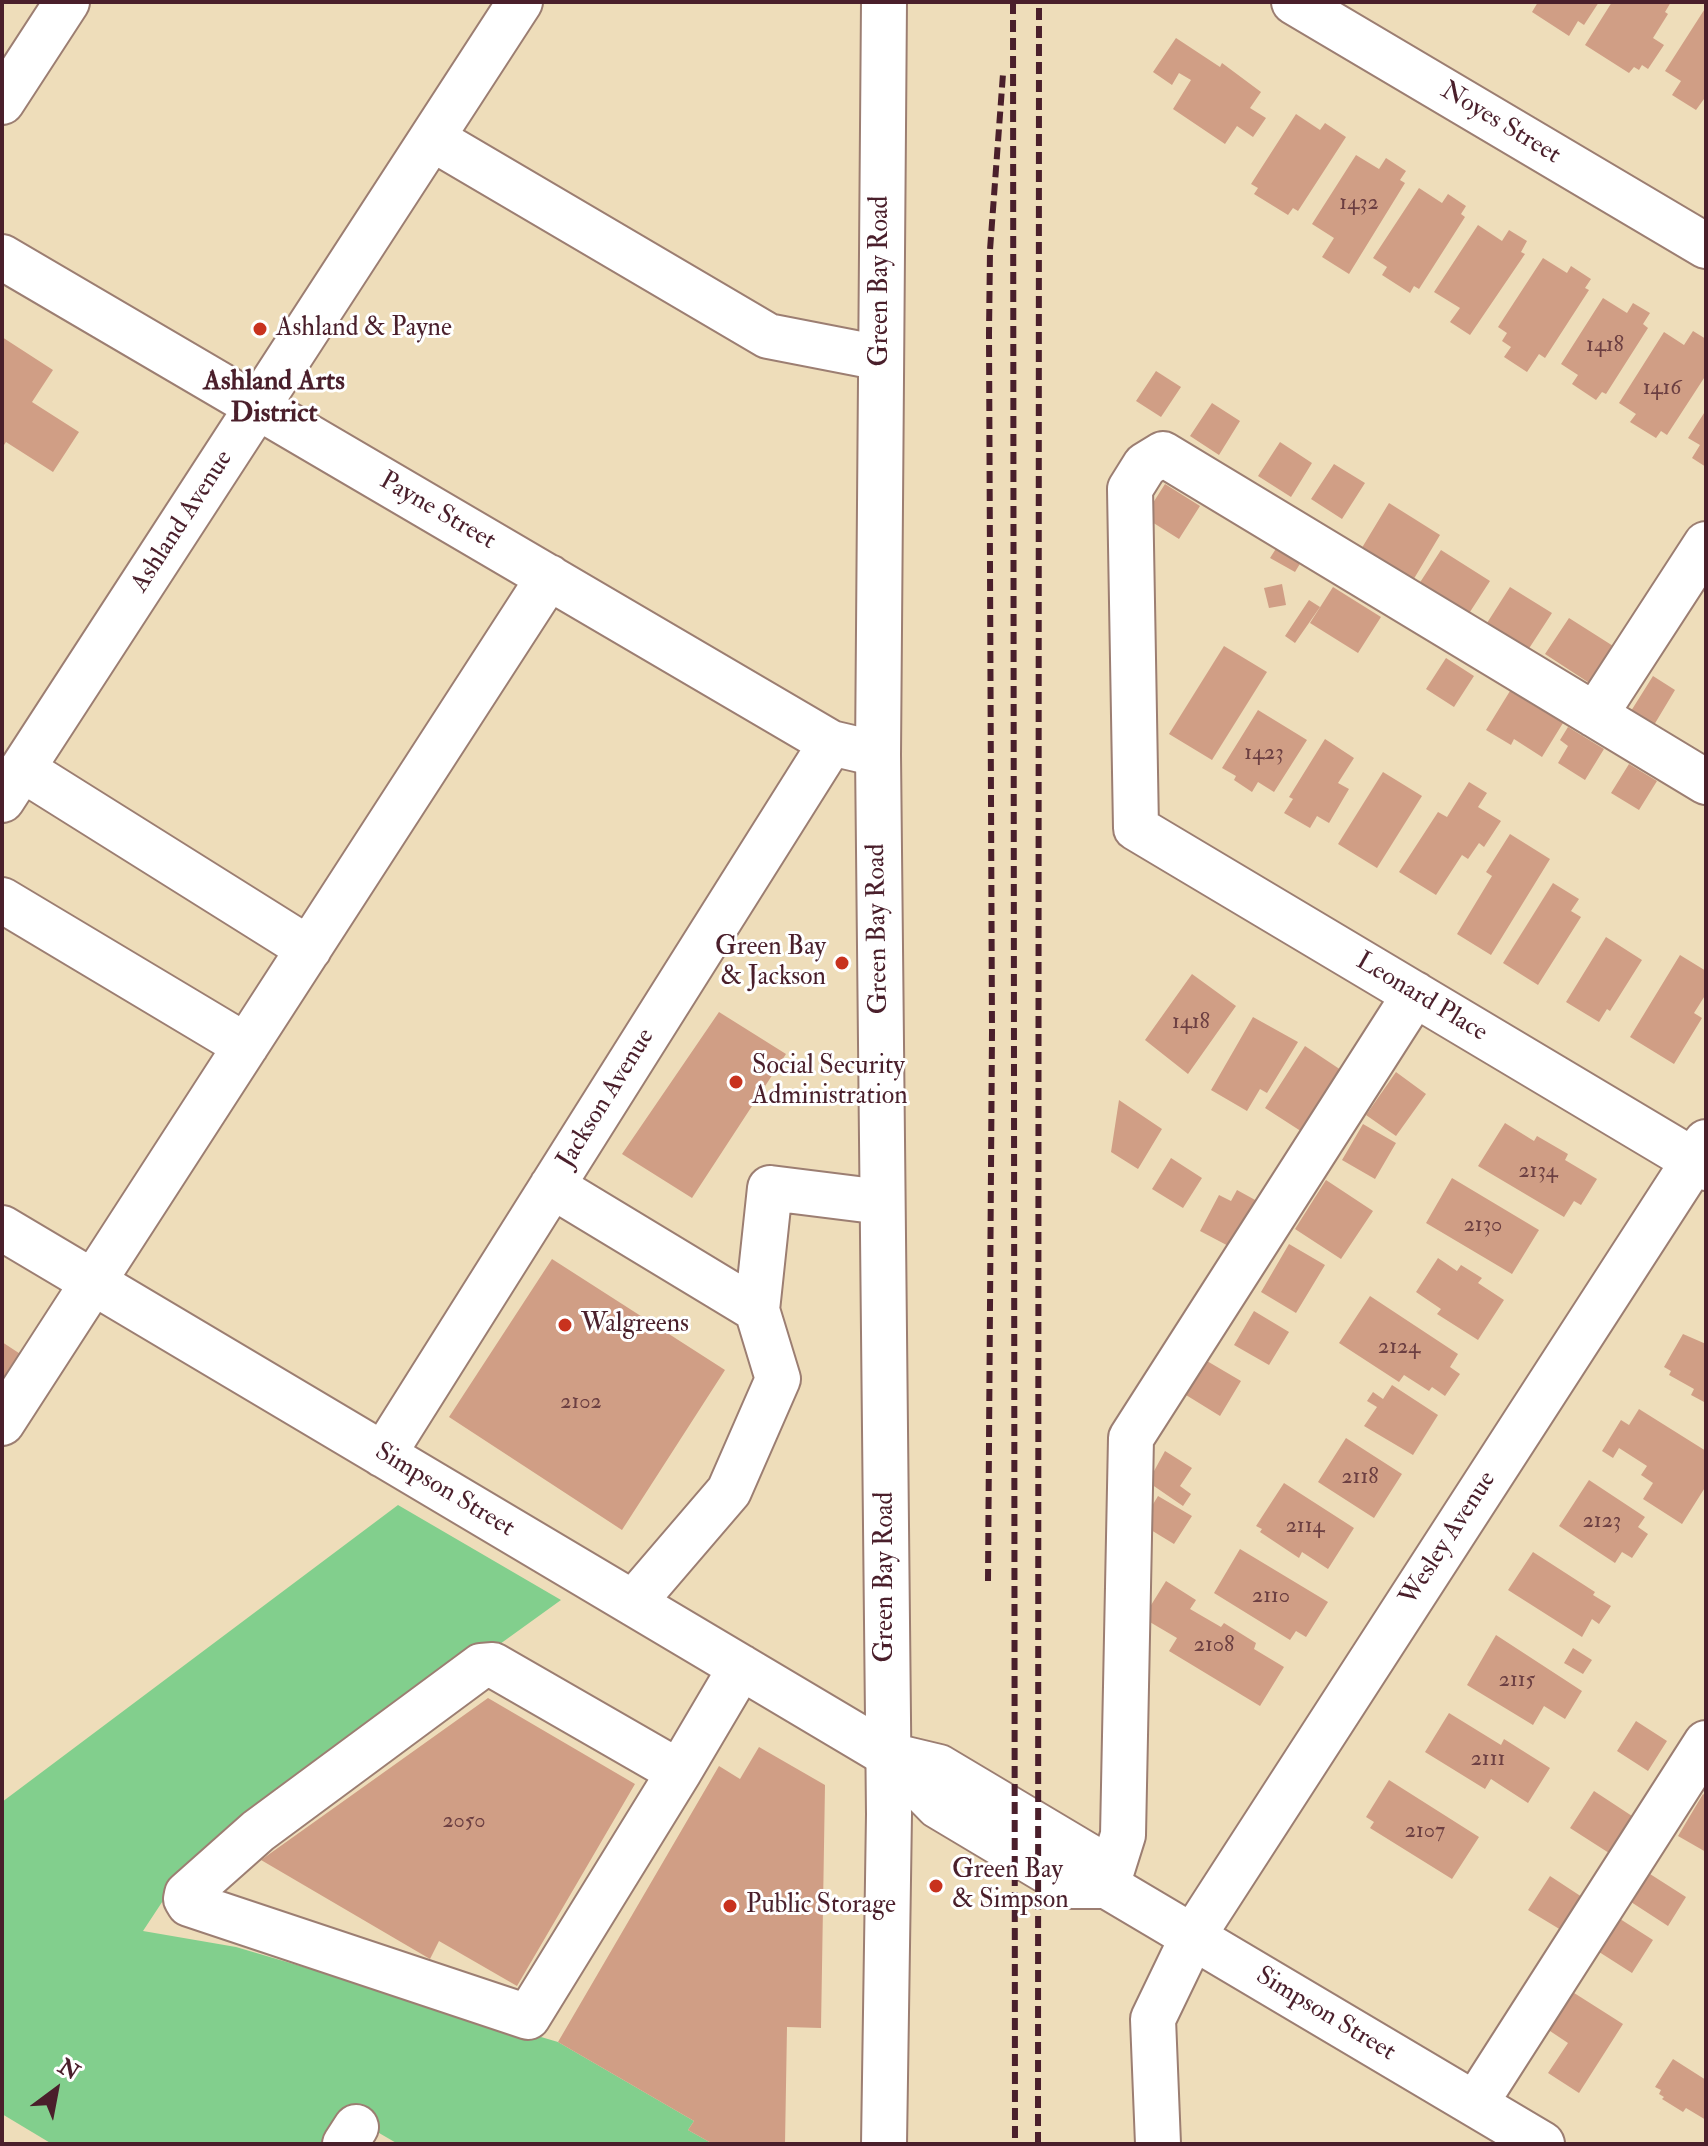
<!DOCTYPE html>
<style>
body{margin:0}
#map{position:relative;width:1708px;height:2146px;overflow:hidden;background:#eeddba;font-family:"IM FELL Double Pica",serif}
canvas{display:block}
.frame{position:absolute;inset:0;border:4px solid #4a1f2b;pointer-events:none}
.north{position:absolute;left:16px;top:2050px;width:80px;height:80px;-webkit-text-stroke:6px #fff;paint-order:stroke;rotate:32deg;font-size:22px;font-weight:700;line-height:32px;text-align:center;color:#4a1f2b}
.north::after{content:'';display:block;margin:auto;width:28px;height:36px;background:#4a1f2b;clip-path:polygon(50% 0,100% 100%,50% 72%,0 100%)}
</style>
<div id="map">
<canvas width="1708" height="2146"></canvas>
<div class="frame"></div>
<div class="north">N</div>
</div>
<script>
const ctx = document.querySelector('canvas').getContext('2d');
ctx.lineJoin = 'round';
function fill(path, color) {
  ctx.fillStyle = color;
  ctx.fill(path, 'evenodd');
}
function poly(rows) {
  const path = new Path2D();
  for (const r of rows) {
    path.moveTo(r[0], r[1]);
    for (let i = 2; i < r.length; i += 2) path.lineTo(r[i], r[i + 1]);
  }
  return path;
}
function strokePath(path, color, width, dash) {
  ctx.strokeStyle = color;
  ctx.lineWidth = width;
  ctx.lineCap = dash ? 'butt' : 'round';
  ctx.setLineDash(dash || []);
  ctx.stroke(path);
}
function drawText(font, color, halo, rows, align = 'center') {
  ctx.font = font + ' "IM FELL Double Pica",serif';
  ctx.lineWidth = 6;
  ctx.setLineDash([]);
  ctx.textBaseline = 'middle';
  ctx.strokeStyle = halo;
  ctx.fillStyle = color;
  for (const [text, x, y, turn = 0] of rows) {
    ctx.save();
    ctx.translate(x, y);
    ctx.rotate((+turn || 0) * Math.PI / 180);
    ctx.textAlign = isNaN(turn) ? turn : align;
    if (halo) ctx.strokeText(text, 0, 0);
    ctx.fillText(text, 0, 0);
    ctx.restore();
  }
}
const green = poly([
 [398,1505,561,1600,210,1853,172,1887,143,1931,236,1947,558,2042,694,2121,688,2130,713,2144,398,2144,343,2112,323,2144,52,2144,2,2114,2,1802]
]);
const building = poly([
 [1538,2,1599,2,1584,25,1578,21,1569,36,1532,12],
 [1612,2,1671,2,1665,12,1668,14,1653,38,1664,45,1648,69,1642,65,1639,70,1634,67,1629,73,1585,45],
 [1706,7,1706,100,1704,99,1696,110,1672,95,1681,81,1665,71],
 [1176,38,1220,67,1222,63,1261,92,1250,108,1266,118,1253,137,1237,126,1225,144,1173,109,1191,80,1179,73,1172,85,1153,72],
 [1296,114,1320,130,1325,123,1346,137,1298,211,1293,208,1288,215,1254,194,1258,188,1251,184],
 [1356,155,1379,169,1386,158,1406,171,1400,180,1405,183,1349,274,1322,257,1334,238,1312,224],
 [1419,188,1442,203,1448,194,1466,206,1461,214,1465,217,1419,289,1414,286,1410,293,1382,275,1387,267,1373,258],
 [1478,225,1502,241,1509,230,1527,241,1521,252,1525,254,1470,335,1450,322,1460,308,1434,292],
 [1543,258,1567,273,1571,266,1591,279,1585,288,1589,290,1545,358,1539,354,1527,372,1504,357,1511,347,1502,341,1507,333,1498,327],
 [1603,298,1627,313,1633,303,1650,313,1643,324,1648,328,1606,394,1602,392,1596,400,1572,384,1578,375,1561,364],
 [1693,331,1706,339,1706,375,1667,435,1661,431,1656,438,1630,422,1636,414,1619,403,1664,332,1684,345],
 [2,337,53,370,32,402,79,432,53,472,6,442,2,448],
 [1156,371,1181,387,1161,417,1136,401],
 [1212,403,1240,421,1219,455,1190,436],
 [1706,410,1706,467,1692,458,1700,445,1688,438],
 [1280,442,1312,463,1291,497,1258,476],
 [1334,464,1365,483,1342,519,1311,499],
 [1165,484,1200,506,1179,539,1144,517],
 [1389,503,1440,535,1412,582,1360,551],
 [1277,547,1301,562,1295,572,1270,558],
 [1441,550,1490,581,1468,615,1419,584],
 [1282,584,1286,605,1269,608,1264,588],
 [1333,587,1381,617,1358,653,1310,623],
 [1510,587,1552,613,1528,650,1487,623],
 [1309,600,1320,607,1295,643,1285,636],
 [1569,618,1621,651,1597,688,1545,654],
 [1224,646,1267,672,1212,760,1169,734],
 [1446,658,1474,676,1454,707,1426,689],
 [1653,676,1675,690,1654,725,1631,711],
 [1510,691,1563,723,1542,757,1514,739,1511,745,1486,730],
 [1258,710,1307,740,1274,792,1258,782,1252,792,1234,780,1236,776,1222,768],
 [1568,727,1604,749,1585,780,1558,763,1568,746,1560,740],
 [1325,739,1354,758,1338,783,1349,789,1329,823,1317,816,1310,828,1284,813,1293,799,1289,797],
 [1629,764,1657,781,1639,810,1611,793],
 [1383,772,1422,796,1377,868,1338,844],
 [1469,782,1487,793,1478,807,1501,821,1484,847,1479,843,1468,859,1462,855,1436,895,1399,872,1438,812,1447,817],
 [1510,834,1550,859,1491,955,1457,934,1492,876,1486,872],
 [1553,883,1579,899,1571,911,1581,917,1538,985,1503,963],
 [1606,937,1642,960,1610,1011,1607,1009,1599,1022,1566,1002],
 [1680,955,1706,971,1706,994,1694,1013,1702,1018,1674,1064,1630,1037],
 [1192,974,1236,1006,1188,1074,1145,1040],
 [719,1012,786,1054,692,1198,622,1154],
 [1253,1017,1298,1042,1267,1093,1260,1089,1247,1111,1211,1090],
 [1305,1046,1350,1076,1310,1137,1265,1108],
 [1396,1072,1426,1094,1396,1136,1366,1115],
 [1119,1100,1162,1129,1138,1169,1111,1152],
 [1505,1123,1534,1141,1537,1136,1568,1154,1565,1160,1597,1179,1581,1205,1574,1201,1564,1217,1478,1166],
 [1363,1124,1396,1143,1375,1179,1342,1160],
 [1171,1158,1202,1178,1183,1208,1152,1189],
 [1452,1178,1539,1230,1512,1274,1426,1223],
 [1326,1180,1373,1211,1341,1259,1295,1229],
 [1237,1190,1257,1201,1236,1250,1200,1231,1219,1195,1231,1201],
 [1289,1244,1325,1265,1296,1313,1261,1292],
 [1438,1258,1457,1271,1461,1265,1482,1278,1478,1283,1504,1300,1478,1340,1437,1314,1441,1309,1416,1292],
 [552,1259,725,1370,622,1530,449,1417],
 [1370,1296,1458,1354,1450,1367,1460,1374,1445,1396,1432,1387,1429,1391,1404,1375,1399,1382,1339,1343],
 [1254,1311,1289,1332,1269,1365,1234,1345],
 [1683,1334,1706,1344,1706,1403,1691,1395,1694,1389,1669,1375,1671,1371,1664,1367],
 [2,1342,25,1357,2,1394],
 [1207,1361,1241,1381,1220,1416,1186,1395],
 [1392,1385,1438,1415,1413,1455,1364,1426,1377,1407,1367,1401,1373,1392,1383,1399],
 [1639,1409,1706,1451,1706,1486,1682,1524,1643,1499,1653,1483,1641,1475,1647,1466,1619,1448,1613,1458,1602,1451,1621,1420,1629,1425],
 [1346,1438,1402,1474,1374,1518,1318,1482],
 [1165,1451,1192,1468,1180,1486,1191,1494,1183,1506,1148,1482],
 [1589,1480,1645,1517,1638,1527,1648,1534,1632,1558,1622,1552,1615,1563,1559,1526],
 [1284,1483,1354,1528,1328,1569,1302,1552,1299,1558,1260,1532,1262,1529,1256,1526],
 [1158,1496,1192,1516,1174,1544,1141,1524],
 [1240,1549,1328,1602,1306,1637,1296,1631,1290,1640,1214,1593],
 [1533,1552,1595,1592,1593,1595,1611,1606,1599,1624,1592,1619,1582,1637,1508,1590],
 [1166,1581,1196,1600,1190,1609,1221,1627,1224,1623,1256,1643,1254,1649,1284,1667,1260,1706,1169,1651,1177,1638,1143,1618],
 [1496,1635,1582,1691,1565,1719,1544,1706,1533,1725,1467,1685],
 [1573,1648,1592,1660,1583,1674,1564,1663],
 [488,1698,635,1784,517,1986,439,1941,430,1959,261,1860],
 [1449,1713,1501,1745,1504,1739,1550,1768,1528,1803,1491,1779,1485,1789,1425,1752],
 [1636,1721,1667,1741,1648,1771,1617,1751],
 [759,1747,825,1785,821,2028,787,2027,785,2144,713,2144,688,2130,694,2121,558,2042,719,1766,740,1779],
 [1389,1780,1479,1837,1452,1879,1370,1828,1374,1822,1366,1817],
 [1594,1791,1632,1816,1609,1853,1570,1828],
 [1703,1794,1706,1796,1706,1852,1678,1836],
 [1650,1874,1686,1897,1668,1926,1631,1902],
 [1550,1876,1582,1897,1561,1930,1528,1910],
 [1617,1917,1653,1940,1632,1973,1596,1950],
 [1571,1991,1623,2024,1579,2093,1548,2073,1568,2043,1547,2029],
 [1673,2059,1706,2080,1706,2120,1686,2108,1683,2112,1662,2099,1664,2097,1659,2094,1661,2090,1655,2087]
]);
const minor = poly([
 [1294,2,1706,246],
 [2,102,67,2],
 [433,139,768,336,881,358],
 [2,257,831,743,878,754],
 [1595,715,1706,544],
 [22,769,309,949],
 [1706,782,1163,454,1145,465,1130,489,1136,828,1706,1168],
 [2,800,520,2],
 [2,900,246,1046],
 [552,1186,757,1310],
 [2,1228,887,1754,938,1806,1072,1886,1107,1886],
 [2,1423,549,577],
 [383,1455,831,743],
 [633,1603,729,1491,778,1379,757,1310,770,1188,882,1202],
 [893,1756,939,1767,1090,1857,1107,1886,1542,2144],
 [679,1772,493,1665,481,1666,258,1831,187,1894,186,1899,189,1904,528,2017,679,1772,741,1667],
 [1107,1886,1123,1835,1131,1438,1415,994],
 [1475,2104,1706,1743],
 [345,2144,356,2127],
 [1158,2144,1153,2019,1193,1936,1706,1142]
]);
const major = poly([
 [884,2,878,754,889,1814,884,2144]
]);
const rail = poly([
 [1013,2,1015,2144],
 [988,1581,992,1032,989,334,990,250,1003,74],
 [1038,2144,1039,2]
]);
const markers = [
 [260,329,8,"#c8321e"],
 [842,963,8,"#c8321e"],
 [736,1082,8,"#c8321e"],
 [565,1325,8,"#c8321e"],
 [936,1886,8,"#c8321e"],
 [730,1906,8,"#c8321e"]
];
const numberNames = [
 ["1432",1359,204],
 ["1418",1605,346],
 ["1416",1662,389],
 ["1423",1264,754],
 ["1418",1191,1023],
 ["2134",1538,1172],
 ["2130",1483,1226],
 ["2124",1399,1348],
 ["2102",581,1403],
 ["2118",1360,1478],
 ["2123",1602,1522],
 ["2114",1305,1527],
 ["2110",1271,1597],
 ["2108",1214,1646],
 ["2115",1517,1681],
 ["2111",1488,1760],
 ["2050",464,1822],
 ["2107",1425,1832]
];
const streetNames = [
 ["Noyes Street",1500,124,31],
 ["Green Bay Road",881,281,-90],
 ["Payne Street",437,512,30],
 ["Ashland Avenue",183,522,-57],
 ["Green Bay Road",879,929,-91],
 ["Leonard Place",1421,998,31],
 ["Jackson Avenue",607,1099,-58],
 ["Simpson Street",444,1491,31],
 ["Wesley Avenue",1449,1539,-57],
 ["Green Bay Road",886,1577,-90],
 ["Simpson Street",1325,2015,31]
];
const poiNames = [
 ["Ashland & Payne",276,329],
 ["Green Bay",826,948,"right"],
 ["& Jackson",826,978,"right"],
 ["Social Security",752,1067],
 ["Administration",752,1097],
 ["Walgreens",581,1325],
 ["Green Bay",952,1871],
 ["& Simpson",952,1901],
 ["Public Storage",746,1906]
];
const neighbourhoodNames = [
 ["Ashland Arts",274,383],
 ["District",274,415]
];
fill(green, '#82cf8d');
fill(building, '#d09e85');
strokePath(minor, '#9c7e72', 48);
strokePath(major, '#9c7e72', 48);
strokePath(minor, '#fff', 44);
strokePath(major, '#fff', 44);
strokePath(rail, '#4a1f2b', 6, [12, 6]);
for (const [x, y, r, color] of markers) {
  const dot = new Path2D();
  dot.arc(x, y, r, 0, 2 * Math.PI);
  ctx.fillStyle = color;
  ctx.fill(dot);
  strokePath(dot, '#fff', 3);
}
drawText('22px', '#6c3f42', null, numberNames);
drawText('26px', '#4a1f2b', '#fff', streetNames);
drawText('26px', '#4a1f2b', '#fff', poiNames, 'left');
drawText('bold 28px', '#4a1f2b', '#fff', neighbourhoodNames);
</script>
